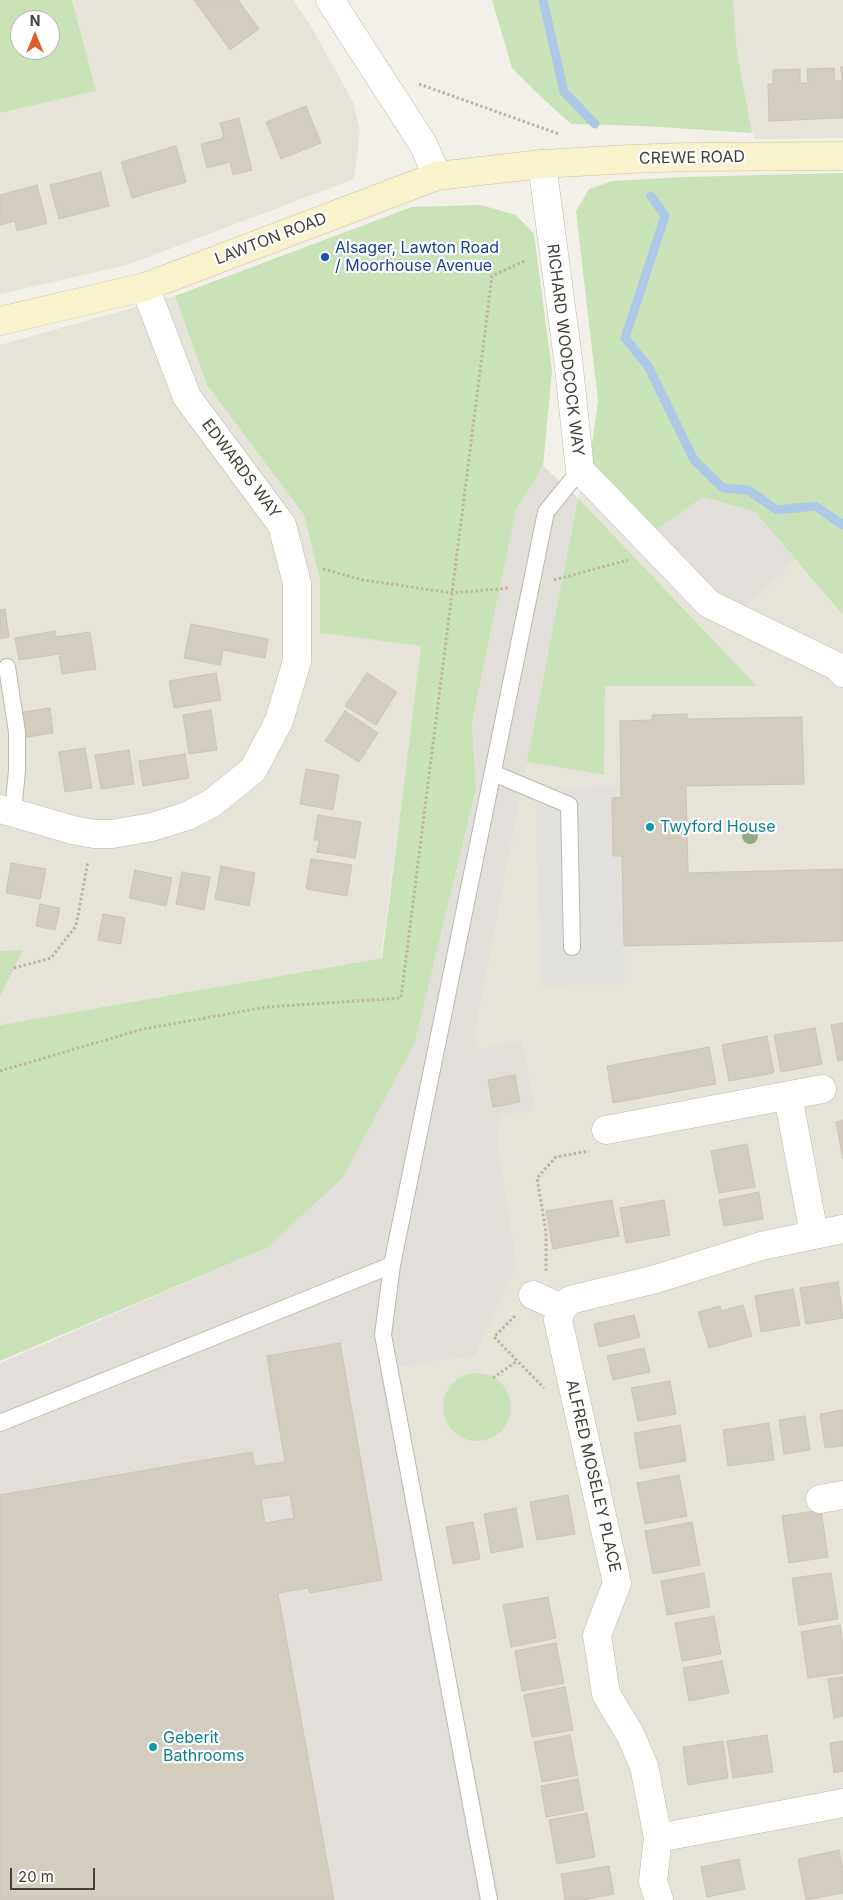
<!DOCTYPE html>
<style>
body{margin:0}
#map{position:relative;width:843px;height:1900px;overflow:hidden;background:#f2f0e9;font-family:Inter,sans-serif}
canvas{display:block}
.north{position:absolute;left:10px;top:10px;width:50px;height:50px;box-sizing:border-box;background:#fff;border:1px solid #b5b3af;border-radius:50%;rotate:0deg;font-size:14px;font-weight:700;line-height:20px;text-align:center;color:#454138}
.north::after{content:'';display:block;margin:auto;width:18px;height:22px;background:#e15d31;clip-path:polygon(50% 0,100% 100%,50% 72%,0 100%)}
.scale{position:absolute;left:10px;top:1868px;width:85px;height:22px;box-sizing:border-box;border:2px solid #454138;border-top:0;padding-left:6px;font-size:15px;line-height:18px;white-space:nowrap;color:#454138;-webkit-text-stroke:4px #fff;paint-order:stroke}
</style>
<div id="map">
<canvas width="843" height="1900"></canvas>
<div class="north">N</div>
<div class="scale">20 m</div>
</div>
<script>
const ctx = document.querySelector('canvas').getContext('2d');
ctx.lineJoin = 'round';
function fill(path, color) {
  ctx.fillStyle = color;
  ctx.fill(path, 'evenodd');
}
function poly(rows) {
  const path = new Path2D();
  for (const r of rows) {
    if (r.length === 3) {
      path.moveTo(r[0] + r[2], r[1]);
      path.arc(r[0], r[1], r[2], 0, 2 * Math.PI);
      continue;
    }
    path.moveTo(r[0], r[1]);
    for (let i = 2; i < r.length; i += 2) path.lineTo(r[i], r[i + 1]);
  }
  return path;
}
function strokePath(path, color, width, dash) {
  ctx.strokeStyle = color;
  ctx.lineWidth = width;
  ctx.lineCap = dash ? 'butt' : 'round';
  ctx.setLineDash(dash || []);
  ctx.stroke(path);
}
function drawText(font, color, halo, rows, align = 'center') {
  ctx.font = font + ' Inter,sans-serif';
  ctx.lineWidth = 4.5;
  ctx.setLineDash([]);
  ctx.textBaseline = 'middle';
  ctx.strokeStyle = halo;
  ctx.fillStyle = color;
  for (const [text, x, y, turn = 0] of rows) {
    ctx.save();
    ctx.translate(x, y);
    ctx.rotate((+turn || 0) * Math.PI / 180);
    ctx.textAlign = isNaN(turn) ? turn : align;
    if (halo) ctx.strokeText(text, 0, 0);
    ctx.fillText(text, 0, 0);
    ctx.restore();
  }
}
const residential = poly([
 [72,0,293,0,312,28,353,102,360,131,354,179,127,265,0,294,0,113,96,91],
 [733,0,843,0,843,138,756,139,752,133,737,52],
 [175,296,207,385,304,515,320,580,320,633,421,646,381,958,0,1025,0,345],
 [588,473,755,512,843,615,843,1900,501,1900,413,1459,399,1367,475,1356,517,1265,497,1136,523,1041,477,1049,475,1033,527,762,604,775,604,686,756,685,578,498]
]);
const industrial = poly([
 [543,466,578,498,475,1033,478,1049,522,1040,535,1110,503,1115,497,1136,517,1265,475,1356,399,1367,413,1459,501,1900,0,1900,0,1363,267,1248,415,1042,476,789,472,723,516,510],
 [703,497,755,512,794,559,781,575,744,607,719,594,657,529]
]);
const green = poly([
 [0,0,72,0,96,91,0,113],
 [20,20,50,20,50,50,20,50],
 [492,0,733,0,737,52,752,133,644,126,571,124,538,94,512,68],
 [843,173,843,615,755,512,703,497,657,529,588,473,598,401,576,211,589,189,612,181,685,177],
 [481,205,516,215,534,234,552,371,543,466,516,510,472,723,476,789,415,1042,343,1177,267,1248,0,1361,0,1025,382,958,421,646,320,633,320,580,304,515,207,385,175,296,412,207],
 [578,498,757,686,605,686,604,775,527,762],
 [23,950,0,996,0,951],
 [477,1407,34]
]);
const parking = poly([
 [621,786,621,797,612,798,613,856,622,856,625,984,540,986,536,788]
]);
const stream = poly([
 [543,0,564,92,595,124],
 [651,196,665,216,625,338,648,366,694,460,723,488,748,490,777,510,815,506,843,525]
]);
const building = poly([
 [194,0,238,0,259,29,230,50,194,0],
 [841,67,843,67,843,118,769,121,768,84,773,84,773,70,800,69,800,83,808,83,807,69,834,68,835,81,842,81,841,67],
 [306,106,321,143,281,159,266,122,306,106],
 [239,118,252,170,233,175,230,162,207,168,201,144,224,138,220,123,239,118],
 [176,146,186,182,132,198,121,162,176,146],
 [101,172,109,206,59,219,50,185,101,172],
 [37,185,47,223,17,231,15,221,0,225,0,195,37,185],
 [5,609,9,637,0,639,0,610,5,609],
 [191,624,268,639,265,658,223,650,220,665,184,658,191,624],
 [55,631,56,637,90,632,96,669,62,674,59,654,19,660,15,638,55,631],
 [216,673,221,700,174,708,169,681,216,673],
 [367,673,397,692,376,725,345,706,367,673],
 [50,708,53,733,27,737,23,712,50,708],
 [211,710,217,750,189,754,183,715,211,710],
 [345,711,378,733,359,762,325,741,345,711],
 [687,714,687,719,802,717,804,784,686,786,688,873,843,869,843,941,624,946,622,856,613,856,612,798,621,797,620,721,652,720,652,715,687,714],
 [85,748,92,788,65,792,59,752,85,748],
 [129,750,134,784,101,789,95,755,129,750],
 [185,754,189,778,143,786,139,761,185,754],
 [306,769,339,775,333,810,300,804,306,769],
 [318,815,361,822,355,858,317,852,319,840,314,840,318,815],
 [311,859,352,865,347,896,306,889,311,859],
 [11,863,46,869,40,899,6,893,11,863],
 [221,866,255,873,249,906,215,899,221,866],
 [135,870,172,878,166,906,129,898,135,870],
 [182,872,210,877,204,910,176,904,182,872],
 [40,904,60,908,55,930,36,926,40,904],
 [103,914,125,918,121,944,98,940,103,914],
 [843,1023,843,1060,838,1061,831,1025,843,1023],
 [815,1028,822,1064,781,1072,774,1035,815,1028],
 [767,1036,774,1073,729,1081,722,1045,767,1036],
 [709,1047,716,1084,613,1103,607,1066,709,1047],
 [515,1075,520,1102,493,1107,488,1080,515,1075],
 [843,1120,843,1159,836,1122,843,1120],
 [747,1144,755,1187,719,1193,711,1151,747,1144],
 [759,1192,763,1219,724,1226,719,1200,759,1192],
 [612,1200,619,1236,553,1249,546,1211,612,1200],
 [664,1200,670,1235,626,1243,620,1208,664,1200],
 [838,1282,843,1318,806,1324,800,1288,838,1282],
 [793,1289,800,1325,761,1332,755,1296,793,1289],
 [743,1305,752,1336,709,1348,698,1312,720,1306,721,1311,743,1305],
 [634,1315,640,1337,599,1347,594,1324,634,1315],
 [340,1343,382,1580,310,1593,308,1588,278,1593,334,1900,0,1900,0,1495,252,1452,255,1466,285,1462,267,1356,340,1343],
 [290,1495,294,1518,265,1523,261,1499,290,1495],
 [644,1348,650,1372,613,1380,607,1356,644,1348],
 [670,1381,676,1414,638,1421,631,1388,670,1381],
 [843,1410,843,1446,825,1448,820,1414,843,1410],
 [805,1416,810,1450,784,1454,779,1420,805,1416],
 [769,1423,774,1460,728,1466,723,1430,769,1423],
 [680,1425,686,1461,640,1469,634,1433,680,1425],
 [679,1475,687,1516,645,1524,637,1483,679,1475],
 [568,1495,575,1534,537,1540,530,1502,568,1495],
 [516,1508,523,1547,491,1553,484,1514,516,1508],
 [821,1510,828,1557,789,1563,782,1516,821,1510],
 [473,1522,480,1559,453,1564,446,1527,473,1522],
 [692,1522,700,1565,653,1574,645,1531,692,1522],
 [704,1573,710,1607,667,1615,661,1581,704,1573],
 [831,1573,838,1619,799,1625,792,1578,831,1573],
 [548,1597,556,1638,511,1647,503,1605,548,1597],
 [714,1616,721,1654,682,1661,675,1623,714,1616],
 [840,1625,843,1644,843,1673,808,1678,801,1632,840,1625],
 [556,1643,564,1683,522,1691,515,1651,556,1643],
 [722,1661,729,1693,689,1701,683,1668,722,1661],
 [843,1677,843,1716,834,1718,828,1679,843,1677],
 [565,1687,573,1730,532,1737,524,1695,565,1687],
 [570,1735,578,1775,542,1782,534,1742,570,1735],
 [767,1735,773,1772,733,1778,727,1741,767,1735],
 [723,1741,728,1778,688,1785,683,1747,723,1741],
 [843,1741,843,1771,834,1773,830,1743,843,1741],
 [578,1779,584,1810,546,1817,541,1786,578,1779],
 [587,1813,595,1857,557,1864,549,1820,587,1813],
 [839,1850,843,1870,843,1893,806,1900,798,1859,839,1850],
 [739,1859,745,1889,707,1897,701,1867,739,1859],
 [609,1866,614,1894,583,1900,565,1900,561,1874,609,1866]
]);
const path = poly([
 [419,84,559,134],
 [323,569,363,580,452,593,509,588],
 [554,580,628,560],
 [14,968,51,958,76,926,88,861],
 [0,1071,143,1029,267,1007,401,998,492,276,522,262,526,261],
 [546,1271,546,1232,537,1178,556,1157,589,1151],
 [515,1316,494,1337,544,1388],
 [493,1378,517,1361]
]);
const lane = poly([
 [7,667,17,732,17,770,13,813],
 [493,773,569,805,572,947],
 [0,1423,392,1265],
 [489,1900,383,1335,392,1265,546,512,580,470]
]);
const street = poly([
 [330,0,423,144,437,176],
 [542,164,568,359,580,470,709,604,838,667,843,673],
 [0,809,73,830,94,834,112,834,152,827,187,816,212,803,253,770,279,721,297,661,297,583,282,525,187,397,145,287],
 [788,1096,814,1234],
 [606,1130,822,1089],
 [533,1295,562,1308],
 [820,1499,843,1495],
 [658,1838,843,1803],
 [659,1900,653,1881,658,1838,644,1766,630,1734,606,1694,597,1635,617,1583,558,1320,562,1308,570,1300,656,1279,761,1246,843,1229]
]);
const secondary = poly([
 [0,321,145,287,437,176,542,164,630,159,686,157,843,156]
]);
const trees = [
 [750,836]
];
const markers = [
 [325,257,5,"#1a4fb4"],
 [650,827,5,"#0f9aa8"],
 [153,1747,5,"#0f9aa8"]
];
const streetNames = [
 ["CREWE ROAD",692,158,-1],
 ["LAWTON ROAD",271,239,-21],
 ["RICHARD WOODCOCK WAY",565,350,83],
 ["EDWARDS WAY",241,469,53],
 ["ALFRED MOSELEY PLACE",593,1476,77]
];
const transitNames = [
 ["Alsager, Lawton Road",335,248],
 ["/ Moorhouse Avenue",335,266]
];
const cultureNames = [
 ["Twyford House",660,827],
 ["Geberit",163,1738],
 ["Bathrooms",163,1756]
];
fill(residential, '#e6e3d8');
fill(industrial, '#e2dfda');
fill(green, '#cae2b7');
fill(parking, '#e1e0dd');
strokePath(stream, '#accae8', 9);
fill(building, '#d3cdc0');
strokePath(building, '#cdc5b4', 1);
strokePath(lane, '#bdb9ad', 18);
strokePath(street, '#bdb9ad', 29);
strokePath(secondary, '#cdc59e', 29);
strokePath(path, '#bdb59f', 3, [2.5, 2.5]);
strokePath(lane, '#fff', 16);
strokePath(street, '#fff', 28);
strokePath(secondary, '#f8f2cd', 28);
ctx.fillStyle = '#92aa84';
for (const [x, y] of trees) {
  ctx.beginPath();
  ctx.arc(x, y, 8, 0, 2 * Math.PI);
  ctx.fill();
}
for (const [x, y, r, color] of markers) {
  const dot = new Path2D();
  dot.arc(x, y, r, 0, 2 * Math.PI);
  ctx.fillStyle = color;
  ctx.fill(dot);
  strokePath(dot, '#fff', 2);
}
drawText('16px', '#454138', '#fff', streetNames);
drawText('16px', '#164399', '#fff', transitNames, 'left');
drawText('16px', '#0d838f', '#fff', cultureNames, 'left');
</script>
